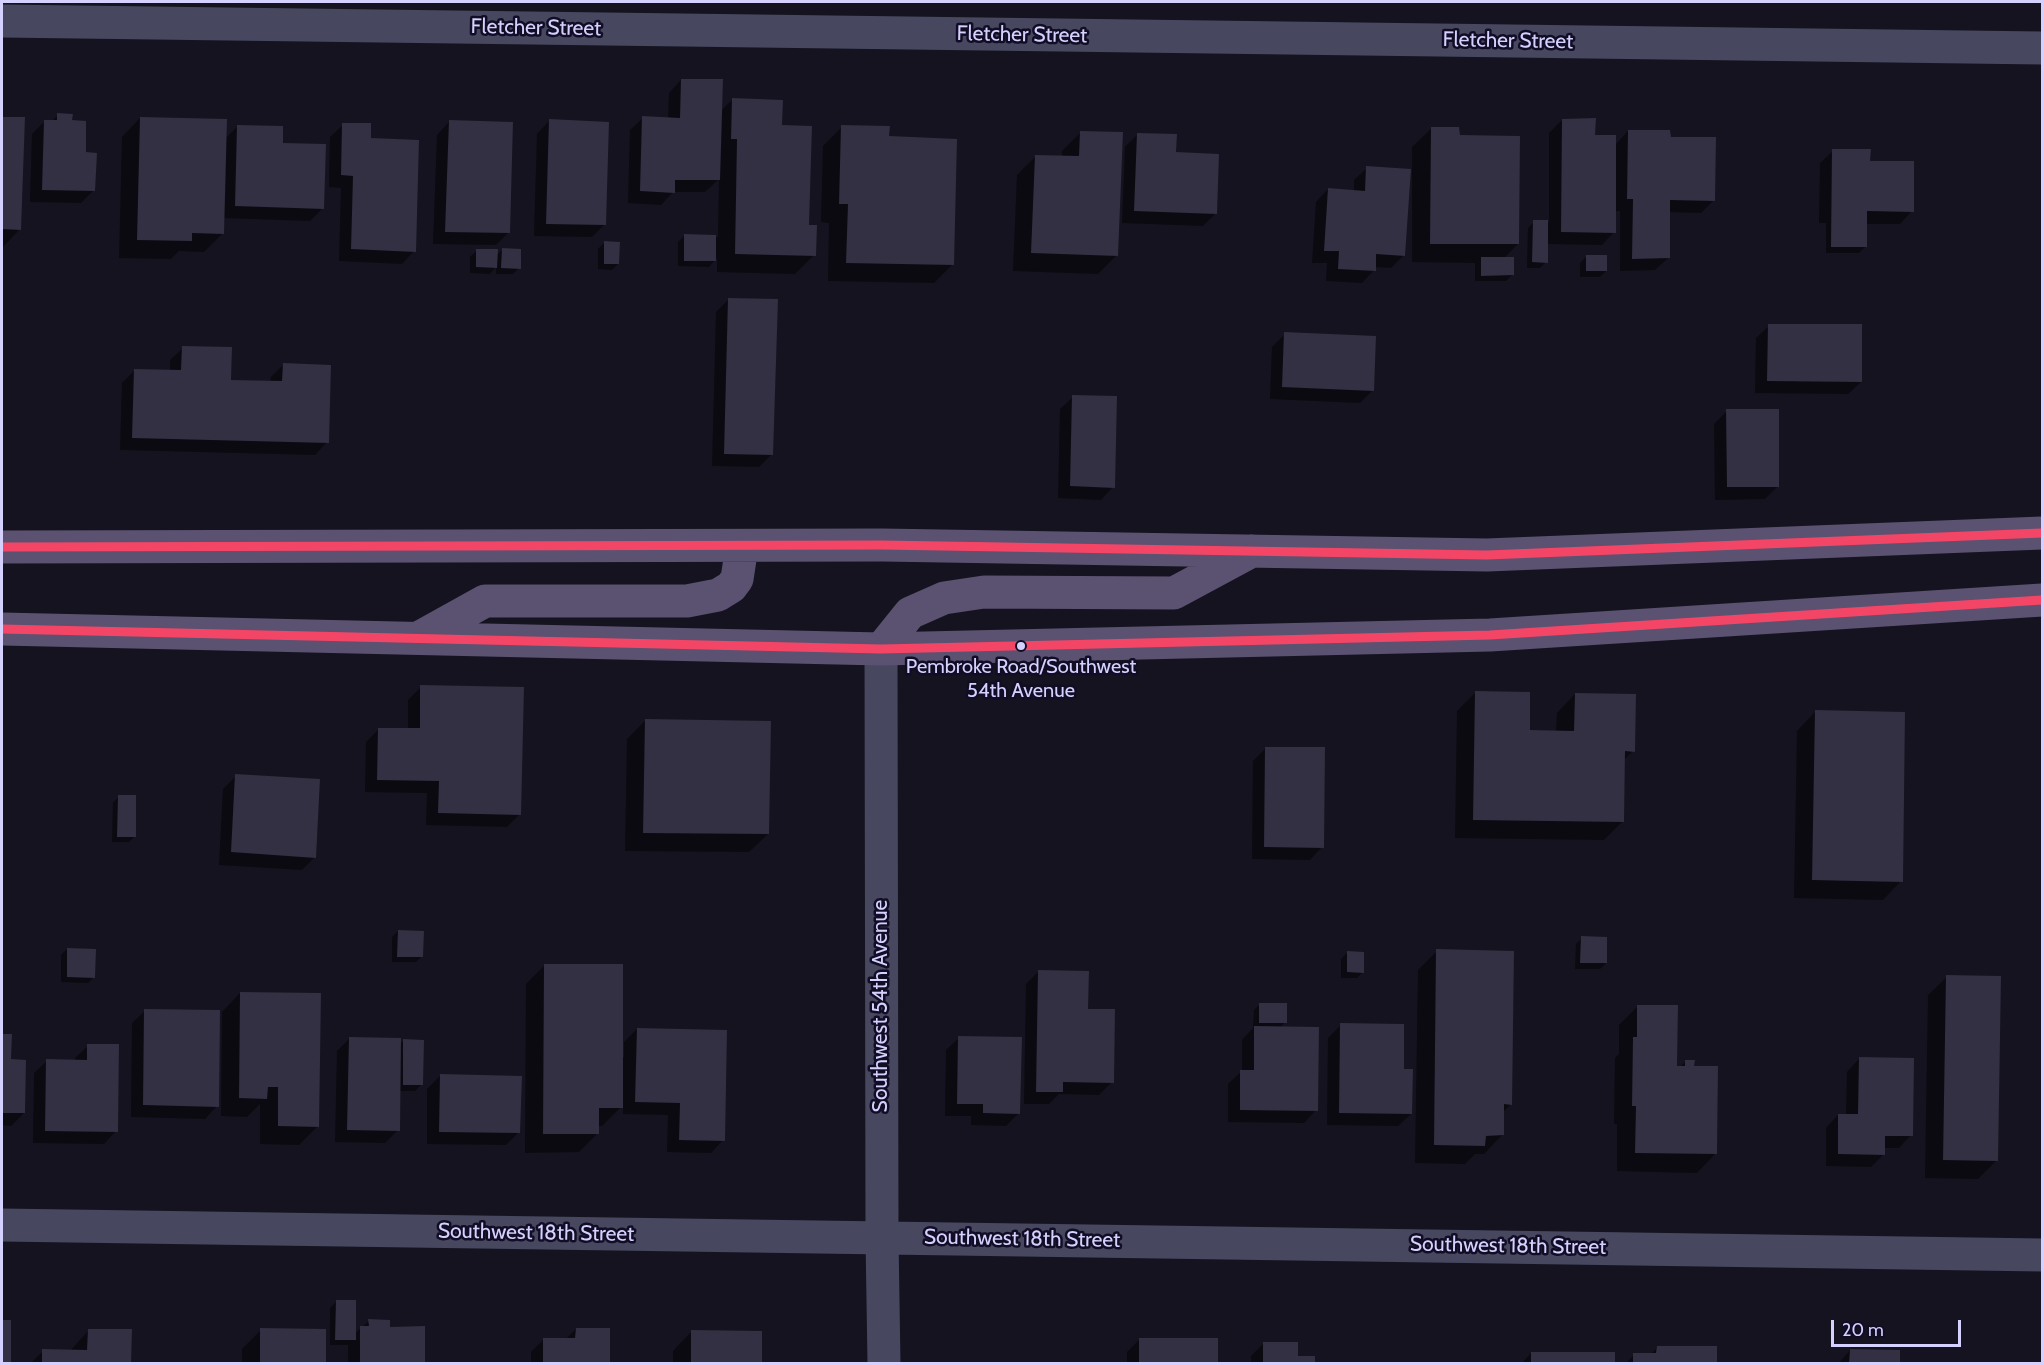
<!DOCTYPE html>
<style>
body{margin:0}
#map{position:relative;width:2044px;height:1365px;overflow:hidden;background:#14131f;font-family:Cabin,sans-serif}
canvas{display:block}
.frame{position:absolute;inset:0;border:3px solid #d5d1ff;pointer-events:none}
.scale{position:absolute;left:1831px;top:1320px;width:130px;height:27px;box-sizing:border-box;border:3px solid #d5d1ff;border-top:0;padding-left:8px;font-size:18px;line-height:21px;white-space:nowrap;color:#d5d1ff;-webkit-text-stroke:4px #110d25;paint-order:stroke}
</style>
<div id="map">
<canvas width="2044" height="1365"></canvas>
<div class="frame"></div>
<div class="scale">20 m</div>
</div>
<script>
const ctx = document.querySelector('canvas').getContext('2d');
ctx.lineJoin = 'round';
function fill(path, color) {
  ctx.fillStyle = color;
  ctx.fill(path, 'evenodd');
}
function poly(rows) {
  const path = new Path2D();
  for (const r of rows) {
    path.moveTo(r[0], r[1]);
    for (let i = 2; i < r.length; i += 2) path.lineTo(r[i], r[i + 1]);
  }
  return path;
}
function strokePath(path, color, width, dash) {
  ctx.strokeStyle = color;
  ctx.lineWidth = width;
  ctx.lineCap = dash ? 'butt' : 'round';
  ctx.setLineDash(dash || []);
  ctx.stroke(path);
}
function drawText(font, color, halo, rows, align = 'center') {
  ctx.font = font + ' Cabin,sans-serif';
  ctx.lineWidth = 5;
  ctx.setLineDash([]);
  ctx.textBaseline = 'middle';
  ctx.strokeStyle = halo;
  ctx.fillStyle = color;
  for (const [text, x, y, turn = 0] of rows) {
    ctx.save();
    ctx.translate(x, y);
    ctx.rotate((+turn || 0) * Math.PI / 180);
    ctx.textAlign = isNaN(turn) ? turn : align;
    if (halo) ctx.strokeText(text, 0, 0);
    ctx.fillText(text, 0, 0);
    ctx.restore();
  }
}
const shadow = poly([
 [681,80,720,112,732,100,780,127,814,255,795,274,717,272,717,258,709,267,678,266,678,242,684,236,718,237,719,179,705,192,673,192,661,205,628,203,630,130,643,118,668,119,669,93],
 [58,115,71,122,84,154,94,190,81,203,30,202,32,134,45,121,51,122],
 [2,118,23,119,20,229,2,248],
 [140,118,225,139,237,127,281,144,323,208,310,221,223,218,223,233,204,252,179,251,171,259,119,258,122,137],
 [1562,120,1593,137,1615,145,1628,131,1669,138,1714,200,1701,213,1668,212,1668,258,1655,270,1620,271,1620,211,1614,211,1614,232,1602,245,1547,244,1546,262,1540,268,1527,268,1528,228,1534,222,1549,222,1549,133],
 [549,121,605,224,592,237,534,236,537,134],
 [449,122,509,232,496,245,433,244,437,135],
 [343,125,369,139,414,251,402,264,339,261,341,188,329,187,330,137],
 [842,127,952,265,934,283,828,281,829,223,821,222,823,146],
 [1431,129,1458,137,1518,244,1503,259,1512,275,1506,281,1475,281,1475,263,1412,262,1412,147],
 [1081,132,1117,255,1098,274,1013,271,1017,175,1036,156,1062,157,1062,151],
 [1138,134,1175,154,1216,213,1203,226,1122,223,1125,147],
 [1833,151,1869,162,1912,211,1900,224,1865,224,1865,247,1859,253,1826,253,1826,223,1819,223,1820,163],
 [1367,168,1404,255,1391,268,1374,267,1374,270,1362,283,1326,281,1327,263,1312,263,1316,202,1328,189,1354,191,1354,180],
 [604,243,618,264,612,270,598,269,598,249],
 [502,250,519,268,513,274,496,274,496,267,490,274,470,273,470,257,476,251,496,256],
 [1586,257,1606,271,1600,277,1580,277,1580,263],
 [729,299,772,454,759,467,712,466,716,312],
 [1769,326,1861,382,1848,394,1755,393,1756,338],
 [1285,334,1373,390,1360,403,1270,399,1272,347],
 [183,348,230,381,270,382,271,377,283,365,327,442,315,455,120,450,122,383,135,370,170,371,170,360],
 [1073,397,1113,487,1101,500,1058,498,1060,409],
 [1727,411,1778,486,1765,499,1715,500,1714,424],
 [421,687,520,814,507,827,426,825,427,793,365,792,366,742,378,730,408,730,408,700],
 [1475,693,1528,731,1556,732,1557,713,1575,694,1633,751,1623,761,1622,822,1604,840,1455,838,1457,711],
 [1815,712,1901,881,1883,900,1794,898,1797,731],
 [646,720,768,834,749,852,625,851,627,739],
 [1266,748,1322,847,1310,860,1252,859,1253,761],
 [236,776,315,857,302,870,219,865,223,789],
 [119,796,135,836,129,842,112,842,113,803],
 [398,931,422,956,416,962,392,962,392,937],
 [1582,938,1606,963,1600,969,1575,969,1576,944],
 [67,949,94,977,88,983,61,982,61,955],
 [1437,951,1511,1104,1503,1112,1502,1135,1484,1154,1475,1154,1465,1164,1415,1163,1418,970],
 [1347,953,1363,972,1357,978,1341,978,1341,959],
 [545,965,621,1057,624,1057,624,1042,637,1029,723,1140,711,1153,667,1152,668,1115,623,1114,623,1105,602,1126,597,1126,597,1134,579,1152,525,1153,526,984],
 [1038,972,1087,1010,1112,1082,1099,1095,1059,1094,1049,1104,1024,1104,1026,984],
 [1947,977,1997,1160,1978,1179,1925,1178,1928,995],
 [240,993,318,1126,299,1145,260,1144,260,1104,247,1117,221,1116,222,1012],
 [1260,1004,1285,1022,1280,1028,1316,1110,1304,1123,1228,1122,1228,1084,1242,1071,1242,1040,1253,1028,1254,1010],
 [1638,1006,1675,1067,1680,1067,1685,1062,1693,1068,1715,1154,1697,1173,1617,1171,1617,1124,1614,1124,1615,1058,1619,1054,1619,1025],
 [145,1011,217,1106,205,1119,131,1117,132,1023],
 [1341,1025,1411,1114,1398,1126,1327,1125,1328,1038],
 [2,1035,10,1036,9,1061,24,1113,11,1126,2,1125],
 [959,1038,1019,1113,1006,1126,971,1125,971,1116,945,1116,946,1050],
 [349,1039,399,1045,403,1041,421,1085,415,1091,399,1091,398,1130,385,1143,335,1142,337,1051],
 [88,1046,116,1131,104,1144,33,1143,34,1073,47,1061,75,1061,75,1058],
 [1859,1059,1911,1135,1899,1148,1883,1148,1883,1155,1871,1167,1826,1166,1826,1128,1838,1115,1846,1115,1847,1072],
 [440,1076,519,1132,506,1145,427,1144,427,1089],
 [336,1302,354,1334,369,1321,389,1328,423,1364,348,1364,348,1345,330,1345,330,1308],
 [2,1321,9,1321,9,1364,2,1364],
 [576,1329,608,1364,531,1364,531,1352,544,1339,566,1339],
 [89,1330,130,1364,30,1364,43,1351,70,1351],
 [261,1330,324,1364,242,1364,242,1349],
 [691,1332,761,1364,673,1364,673,1351],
 [1139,1340,1216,1364,1127,1364,1127,1352],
 [1264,1343,1297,1358,1314,1364,1251,1364,1251,1356],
 [1657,1348,1715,1364,1625,1364,1634,1355,1650,1355],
 [1850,1350,1898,1364,1838,1364],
 [1531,1353,1614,1364,1521,1364]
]);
const building = poly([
 [681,79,723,79,720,180,675,180,675,193,640,191,642,116,680,118],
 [732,98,783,100,782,125,812,126,809,225,817,225,816,256,735,254,737,139,731,139],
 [57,113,73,114,72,120,86,121,86,152,97,153,95,191,42,190,44,120,57,120],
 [2,117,25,117,21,230,2,229],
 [140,117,227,119,224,234,192,233,192,241,137,240],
 [1596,118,1595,135,1616,135,1616,233,1561,232,1562,119],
 [549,119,609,122,606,225,546,224],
 [449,120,513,122,510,233,445,232],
 [342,123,371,123,371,138,419,140,416,252,351,249,353,176,341,175],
 [237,125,283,126,283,143,326,144,324,209,235,206],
 [841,125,890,126,889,136,957,139,954,265,846,263,848,204,839,204],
 [1431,127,1459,127,1460,135,1520,136,1519,244,1430,244],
 [1628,130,1670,130,1671,137,1716,137,1715,201,1670,200,1670,258,1632,259,1633,199,1627,199],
 [1080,131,1123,132,1118,256,1031,253,1035,155,1079,156],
 [1137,133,1177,134,1176,152,1219,154,1217,214,1134,211],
 [1832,149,1871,149,1870,161,1914,161,1914,212,1867,211,1867,247,1831,247],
 [1366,166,1411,169,1405,256,1376,254,1376,271,1338,269,1339,251,1324,251,1328,188,1365,191],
 [1533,220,1548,220,1548,263,1532,262],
 [684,234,716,235,716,261,684,261],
 [604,241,620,242,619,264,604,264],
 [502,248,521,249,521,269,501,268],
 [476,249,498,249,497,268,476,267],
 [1586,255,1607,255,1607,271,1586,271],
 [1481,257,1514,257,1514,275,1481,276],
 [728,298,778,299,773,455,724,454],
 [1768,324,1862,324,1862,382,1767,381],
 [1284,332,1376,336,1374,391,1282,387],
 [182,346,232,347,231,380,282,381,283,363,331,365,329,443,132,438,134,369,181,370],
 [1072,395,1117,396,1115,488,1070,486],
 [1726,409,1779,409,1779,487,1727,487],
 [420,685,524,687,521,815,438,813,439,781,377,780,378,728,420,728],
 [1475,691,1530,692,1530,730,1574,731,1575,693,1636,694,1635,752,1625,751,1624,822,1473,820],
 [1815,710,1905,712,1903,882,1812,880],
 [645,719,771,721,769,834,643,833],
 [1265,747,1325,747,1324,848,1264,847],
 [235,774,320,779,316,858,231,852],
 [118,795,136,795,136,837,117,837],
 [398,930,424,931,423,957,397,957],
 [1581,936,1607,937,1607,963,1580,963],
 [67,948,96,949,95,978,67,977],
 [1436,949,1514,951,1512,1105,1504,1104,1504,1135,1486,1136,1485,1146,1434,1145],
 [1347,951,1364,952,1364,973,1347,972],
 [544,964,623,964,623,1108,599,1108,599,1134,543,1134],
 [1038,970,1089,971,1088,1009,1115,1009,1114,1083,1063,1082,1063,1092,1036,1092],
 [1946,975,2001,976,1998,1161,1943,1160],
 [240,992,321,993,319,1127,278,1126,278,1087,268,1087,267,1099,239,1098],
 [1259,1003,1287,1003,1287,1023,1259,1023],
 [1637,1005,1678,1005,1677,1066,1685,1066,1685,1060,1695,1060,1694,1066,1718,1066,1717,1154,1635,1153,1636,1106,1632,1106,1633,1037,1637,1037],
 [144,1009,220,1010,219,1107,143,1105],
 [1340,1023,1404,1024,1404,1069,1413,1069,1412,1114,1339,1113],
 [1254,1026,1319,1027,1318,1111,1240,1110,1240,1070,1254,1070],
 [637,1028,727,1030,725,1141,679,1140,680,1103,635,1102],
 [2,1034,12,1034,11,1059,26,1060,25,1113,2,1113],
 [958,1036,1022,1037,1020,1114,983,1113,983,1104,957,1104],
 [349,1037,401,1038,400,1131,347,1130],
 [403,1039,424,1040,423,1085,403,1085],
 [87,1044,119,1044,118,1132,45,1131,46,1059,87,1060],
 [1859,1057,1914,1058,1913,1136,1885,1136,1885,1155,1838,1154,1838,1114,1858,1114],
 [440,1074,522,1076,520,1133,439,1132],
 [336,1300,356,1300,356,1340,335,1340],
 [368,1319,390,1320,390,1327,425,1326,425,1364,360,1364,360,1326,369,1326],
 [2,1320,11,1320,11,1364,2,1364],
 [260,1328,326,1329,326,1364,260,1364],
 [576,1328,610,1328,610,1364,543,1363,543,1338,575,1338],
 [88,1329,132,1329,131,1364,42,1364,42,1349,87,1350],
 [691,1330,762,1331,762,1364,691,1364],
 [1139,1338,1218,1338,1218,1364,1139,1364],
 [1263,1342,1298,1342,1298,1356,1315,1356,1315,1364,1263,1364],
 [1657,1346,1717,1346,1717,1364,1633,1364,1633,1353,1656,1353],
 [1850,1349,1900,1350,1900,1364,1849,1364],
 [1531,1352,1615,1352,1615,1364,1531,1364]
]);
const minor = poly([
 [2,21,2042,48],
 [881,649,882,1237,884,1364],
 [2,1225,2042,1255]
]);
const major = poly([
 [2,547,882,545,1487,555,2042,533],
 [2,629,881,649,1490,635,2042,600],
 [422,636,485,601,687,601,718,595,731,587,737,579,742,546],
 [881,649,910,613,944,598,984,592,1174,593,1252,551]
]);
const bus1 = poly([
 [2,547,882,545,1487,555,2042,533],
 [2,629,881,649,1490,635,2042,600]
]);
const markers = [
 [1021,646,5,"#d5d1ff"]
];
const busNames = [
 ["Pembroke Road/Southwest",1021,667],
 ["54th Avenue",1021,691]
];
const streetNames = [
 ["Fletcher Street",536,28,1],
 ["Fletcher Street",1022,35,1],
 ["Fletcher Street",1508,41,1],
 ["Southwest 54th Avenue",881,1006,-90],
 ["Southwest 18th Street",536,1233,1],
 ["Southwest 18th Street",1022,1239,1],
 ["Southwest 18th Street",1508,1246,1]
];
fill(shadow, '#0007');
fill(building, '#323042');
strokePath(minor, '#474760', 33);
strokePath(major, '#5b5171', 33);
strokePath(bus1, '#f34667', 9);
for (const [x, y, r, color] of markers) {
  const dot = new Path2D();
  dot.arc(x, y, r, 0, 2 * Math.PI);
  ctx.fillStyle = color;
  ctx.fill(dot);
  strokePath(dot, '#110d25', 2);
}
drawText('20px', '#d5d1ff', '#110d25', busNames);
drawText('21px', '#d5d1ff', '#110d25', streetNames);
</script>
